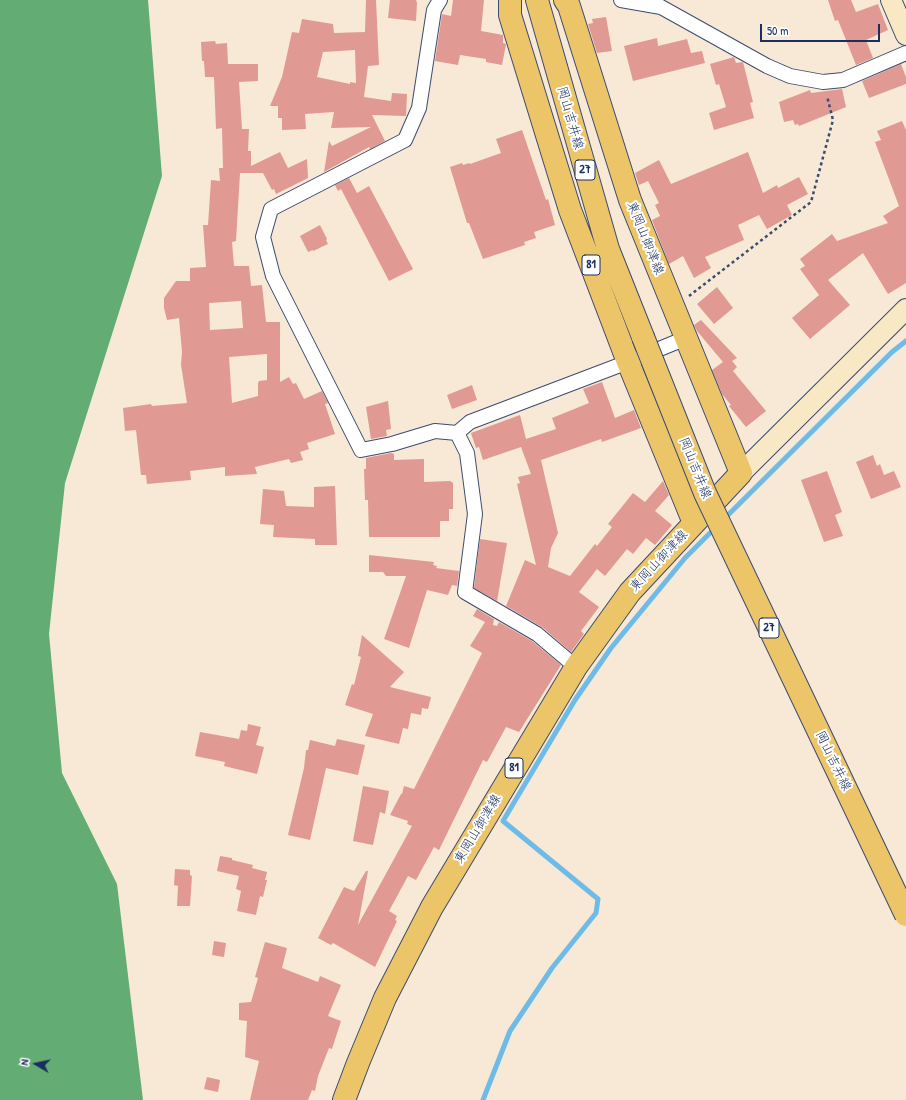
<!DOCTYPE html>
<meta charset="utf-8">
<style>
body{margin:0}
#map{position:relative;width:906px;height:1100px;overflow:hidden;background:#f7e9d5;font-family:"Patrick Hand",sans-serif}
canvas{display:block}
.north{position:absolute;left:16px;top:1044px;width:40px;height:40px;-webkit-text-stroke:3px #fff;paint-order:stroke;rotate:279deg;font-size:11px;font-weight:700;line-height:16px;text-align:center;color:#1b2f5e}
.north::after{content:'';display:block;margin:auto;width:14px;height:18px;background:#1b2f5e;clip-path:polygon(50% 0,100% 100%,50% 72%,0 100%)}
.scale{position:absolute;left:760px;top:24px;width:120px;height:18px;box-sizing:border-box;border:2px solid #1b2f5e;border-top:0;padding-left:5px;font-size:12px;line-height:14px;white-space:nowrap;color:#1b2f5e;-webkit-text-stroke:3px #fff;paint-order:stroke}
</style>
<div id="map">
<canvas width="906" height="1100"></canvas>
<div class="north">N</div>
<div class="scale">50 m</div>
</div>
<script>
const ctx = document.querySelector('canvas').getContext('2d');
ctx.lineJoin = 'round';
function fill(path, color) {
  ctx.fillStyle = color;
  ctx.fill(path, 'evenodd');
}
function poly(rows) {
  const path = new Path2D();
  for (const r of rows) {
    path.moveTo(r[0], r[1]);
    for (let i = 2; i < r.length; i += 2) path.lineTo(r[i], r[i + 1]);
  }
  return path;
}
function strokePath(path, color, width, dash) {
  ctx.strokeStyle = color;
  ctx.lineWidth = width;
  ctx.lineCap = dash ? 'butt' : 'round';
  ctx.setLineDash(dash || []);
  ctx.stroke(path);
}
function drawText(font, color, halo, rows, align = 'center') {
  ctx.font = font + ' "Patrick Hand","Klee One",sans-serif';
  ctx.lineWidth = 4;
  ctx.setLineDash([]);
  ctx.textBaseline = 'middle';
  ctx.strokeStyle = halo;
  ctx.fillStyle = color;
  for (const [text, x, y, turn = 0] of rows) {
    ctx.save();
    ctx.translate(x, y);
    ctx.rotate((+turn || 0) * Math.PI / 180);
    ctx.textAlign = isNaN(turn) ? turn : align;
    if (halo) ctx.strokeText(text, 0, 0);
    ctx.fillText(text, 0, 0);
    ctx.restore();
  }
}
const forest = poly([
 [0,0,148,0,162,176,65,483,49,634,62,773,117,884,143,1100,0,1100]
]);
const stream = poly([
 [723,520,892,352,906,341],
 [483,1100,510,1031,552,968,596,913,598,899,503,821,575,700,611,648,685,558,716,527]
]);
const building = poly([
 [366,0,376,0,379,65,368,66,364,97,391,101,392,93,407,94,406,116,372,115,385,141,370,149,369,147,324,172,329,141,332,146,371,127,331,128,334,112,305,114,306,129,282,130,282,118,278,118,278,106,270,106,282,77,292,32,299,33,302,19,333,24,334,33,365,32],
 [355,50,356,83,350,82,350,84,317,77,323,52],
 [390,0,416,0,417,3,416,21,388,18],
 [453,0,484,0,481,31,503,35,503,43,506,44,502,65,486,62,486,59,460,55,458,65,435,61,442,14,451,16],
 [828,0,851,0,856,12,878,4,888,30,866,40,873,58,856,65,838,20,835,21],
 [606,17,612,51,597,53,588,24,593,23,592,19],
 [657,38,658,46,687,39,691,53,702,51,705,63,633,81,624,46],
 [215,41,216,44,227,43,228,64,258,64,258,81,239,82,242,129,249,129,248,151,251,151,251,166,280,152,288,168,307,159,308,178,276,194,274,189,272,190,263,173,240,173,236,241,232,242,234,266,249,266,251,286,262,285,266,322,280,322,280,382,289,377,293,384,296,383,304,399,322,391,328,403,325,404,335,434,307,443,309,449,300,452,303,460,291,463,289,459,255,467,257,474,225,476,225,467,190,471,191,480,147,484,146,475,141,475,136,430,125,431,123,408,151,404,152,406,187,403,181,365,182,352,179,318,167,320,164,308,164,298,176,281,190,281,190,268,206,267,203,225,208,225,211,180,220,181,219,168,223,168,222,128,216,129,214,77,205,77,204,61,202,61,201,42],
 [241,301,243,328,210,330,209,303],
 [267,354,267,380,259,381,258,383,258,396,232,403,229,357],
 [734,57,736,63,743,62,753,102,750,103,754,118,714,130,709,113,726,107,719,84,716,85,710,64],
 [901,64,906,77,906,84,869,98,862,81],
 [842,89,846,107,799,126,798,124,795,125,793,120,784,122,779,102,810,90,811,93],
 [902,121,906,130,906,283,888,294,863,253,828,280,850,305,810,339,792,318,819,295,800,269,805,266,800,259,832,234,837,241,888,223,883,216,899,206,875,142,881,140,877,131],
 [522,130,546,200,548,199,555,225,534,232,536,238,524,242,525,245,483,259,469,223,467,223,450,167,462,163,463,165,469,163,470,164,501,153,496,139],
 [748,152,763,193,777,185,778,188,799,177,808,194,787,205,792,215,767,229,759,215,738,225,744,240,705,257,711,268,694,278,683,256,669,264,652,220,660,216,655,205,659,203,648,181,639,185,635,173,659,160,671,184],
 [349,178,357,193,369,186,413,269,389,281,341,189,338,191,335,185],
 [320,225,327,239,326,240,328,244,313,251,313,250,308,252,300,236],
 [717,287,733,308,714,324,697,304],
 [701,320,737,358,732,361,737,367,733,371,766,411,746,427,729,406,731,405,722,394,712,370,723,362,697,331,694,325],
 [602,382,615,418,634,410,641,428,602,442,601,439,541,460,558,533,551,548,548,567,570,576,595,544,597,546,612,527,608,524,633,493,645,502,663,481,669,495,655,511,672,525,655,545,646,538,633,554,627,549,605,576,597,569,579,592,599,607,581,631,584,634,571,652,542,627,506,606,525,560,536,565,517,484,520,483,518,477,531,474,521,447,483,460,479,447,476,448,471,433,520,415,526,439,556,429,552,418,589,403,583,389],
 [472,385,477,400,452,409,447,395],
 [388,401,391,429,386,430,387,436,371,439,366,407],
 [391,453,394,454,394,460,424,459,424,482,450,481,453,483,453,509,449,509,449,521,440,521,440,537,369,537,368,500,365,500,364,469,366,469,366,458],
 [873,455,877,466,880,464,884,475,894,471,901,487,871,499,856,462],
 [827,471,842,512,835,515,843,536,824,542,801,480],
 [335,486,337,545,315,545,315,539,273,537,274,525,260,524,263,489,284,491,286,506,314,507,314,487],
 [480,539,507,543,497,601,474,588],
 [369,555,434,562,433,565,437,566,436,568,459,571,457,586,452,585,448,595,427,590,409,648,384,639,406,576,386,576,383,572,369,572],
 [477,609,494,619,493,625,497,626,499,622,532,641,561,665,519,732,506,727,487,762,483,760,439,850,434,847,416,880,408,876,389,911,397,916,395,920,397,921,375,967,333,943,331,945,318,938,344,887,354,891,366,871,368,871,358,925,412,826,407,824,408,821,390,815,401,794,402,794,404,786,414,789,482,653,470,646,485,622,473,616],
 [362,635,404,672,390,687,431,697,428,709,422,708,421,715,411,713,408,729,403,728,399,744,365,736,373,714,345,705,352,684,354,685,361,657,358,656],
 [248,724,261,727,256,745,264,747,257,774,224,766,225,762,195,756,200,732,239,739,241,730,247,731],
 [337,739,365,745,358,775,326,768,310,840,288,835,304,768,306,750,308,750,310,740,335,746],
 [363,786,389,791,385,814,380,812,373,845,353,841],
 [220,856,232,858,232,860,253,865,252,868,267,872,265,880,267,880,263,897,260,896,256,915,237,911,241,891,236,889,239,876,217,871],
 [175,869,190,870,190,875,192,876,190,906,177,906,178,886,174,885],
 [214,941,226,943,224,957,212,955],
 [265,942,287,948,282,968,318,982,320,976,341,985,328,1016,341,1021,332,1049,329,1048,318,1076,315,1091,312,1090,308,1100,250,1100,259,1061,245,1057,247,1021,239,1020,239,1003,251,1002,258,978,255,977],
 [207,1077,220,1080,218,1092,204,1089]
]);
const path = poly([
 [689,296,811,202,833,120,827,96]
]);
const street = poly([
 [440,0,434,10,419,108,405,140,271,209,263,237,273,276,361,450,392,444,435,431,457,433,470,422,628,362,686,338],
 [621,0,661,7,767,66,790,76,823,82,843,80,906,53],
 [457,433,467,453,475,514,465,592,537,634,576,667]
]);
const secondary = poly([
 [891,0,906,35],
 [741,473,906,309]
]);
const primary = poly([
 [510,0,510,15,570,210,628,362,694,523],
 [537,0,608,249,643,337],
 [344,1100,358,1063,385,998,432,907,576,667,630,592,741,473,630,200,569,6,565,0]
]);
const primaryBridge = poly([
 [643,337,705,493,906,915]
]);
const shields = [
 [585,170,20],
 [591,265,18],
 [769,628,20],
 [514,768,18]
];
const shieldNames = [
 ["27",585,170],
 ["81",591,265],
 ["27",769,628],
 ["81",514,768]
];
const streetNames = [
 ["岡山吉井線",570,118,74],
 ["東岡山御津線",645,238,68],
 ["岡山吉井線",695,468,68],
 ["東岡山御津線",659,561,-47],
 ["岡山吉井線",833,761,64],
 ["東岡山御津線",478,829,-59]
];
fill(forest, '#63ac74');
strokePath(stream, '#6ebbe8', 5);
fill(building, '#e19994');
strokePath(street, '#3c4b70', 16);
strokePath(secondary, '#3c4b70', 22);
strokePath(primary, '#3c4b70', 24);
strokePath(path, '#3c4b70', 2.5, [3, 3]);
strokePath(street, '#fff', 14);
strokePath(secondary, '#f8e8c3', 20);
strokePath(primary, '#edc569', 22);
strokePath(primaryBridge, '#3c4b70', 24, []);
strokePath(primaryBridge, '#edc569', 22);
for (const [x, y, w] of shields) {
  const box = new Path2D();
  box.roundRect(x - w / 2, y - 10, w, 20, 3);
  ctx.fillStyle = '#fff';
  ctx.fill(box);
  strokePath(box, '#1b2f5e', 1);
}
drawText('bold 12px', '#1b2f5e', null, shieldNames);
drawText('13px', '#1b2f5e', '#fff', streetNames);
</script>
